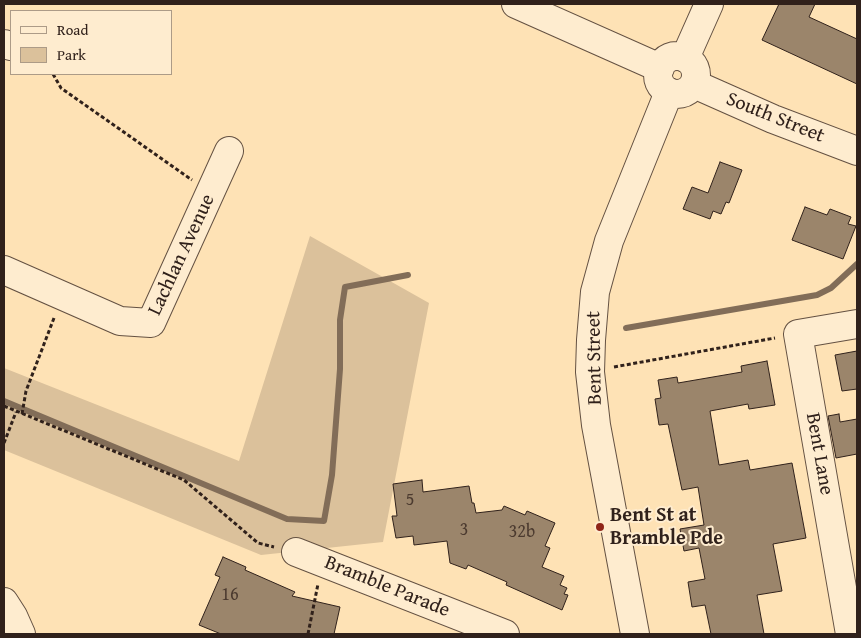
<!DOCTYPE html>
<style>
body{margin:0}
#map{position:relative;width:861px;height:638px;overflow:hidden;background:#fee2b5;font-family:"Gentium Book Plus",serif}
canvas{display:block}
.frame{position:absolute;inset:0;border:5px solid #30211b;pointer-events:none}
.legend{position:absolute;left:10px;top:10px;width:162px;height:65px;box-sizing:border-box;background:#feeccf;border:1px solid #ac9b87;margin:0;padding:6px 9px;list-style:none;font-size:15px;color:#30211b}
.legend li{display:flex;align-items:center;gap:10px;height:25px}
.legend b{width:25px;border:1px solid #ac9b87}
</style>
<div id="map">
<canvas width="861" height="638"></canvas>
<div class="frame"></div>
<ul class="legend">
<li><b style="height:6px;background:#feeccf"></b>Road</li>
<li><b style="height:14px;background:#dbc19b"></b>Park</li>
</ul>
</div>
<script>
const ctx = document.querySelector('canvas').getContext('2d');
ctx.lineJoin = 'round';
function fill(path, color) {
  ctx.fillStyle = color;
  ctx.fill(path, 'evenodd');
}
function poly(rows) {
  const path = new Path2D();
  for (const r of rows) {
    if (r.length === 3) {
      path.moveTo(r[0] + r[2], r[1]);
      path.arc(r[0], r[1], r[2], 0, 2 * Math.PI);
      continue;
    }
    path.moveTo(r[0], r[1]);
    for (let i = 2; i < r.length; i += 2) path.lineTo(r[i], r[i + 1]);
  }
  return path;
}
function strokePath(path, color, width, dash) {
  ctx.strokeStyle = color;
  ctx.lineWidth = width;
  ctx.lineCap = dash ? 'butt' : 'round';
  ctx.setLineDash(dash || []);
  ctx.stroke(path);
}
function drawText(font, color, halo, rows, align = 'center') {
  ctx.font = font + ' "Gentium Book Plus",serif';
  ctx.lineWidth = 4;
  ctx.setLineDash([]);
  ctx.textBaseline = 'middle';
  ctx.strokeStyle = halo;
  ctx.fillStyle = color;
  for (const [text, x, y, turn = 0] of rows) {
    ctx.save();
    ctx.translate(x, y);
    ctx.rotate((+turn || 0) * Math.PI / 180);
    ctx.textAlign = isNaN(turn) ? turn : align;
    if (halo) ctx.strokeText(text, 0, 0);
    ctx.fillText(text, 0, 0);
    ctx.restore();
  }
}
const green = poly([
 [310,236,429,303,383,542,261,555,4,450,4,368,239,461]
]);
const stream = poly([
 [626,328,817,295,831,288,857,264],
 [4,401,287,519,324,521,332,475,340,369,340,320,345,287,408,275]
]);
const building = poly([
 [779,4,815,4,809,17,857,39,857,84,762,40,779,4],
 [720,162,742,170,729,203,726,202,721,214,713,211,710,219,683,209,692,187,708,193,720,162],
 [805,207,827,215,830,209,851,217,848,224,856,226,843,259,792,240,805,207],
 [857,351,857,389,842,391,835,355,857,351],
 [767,361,775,405,749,409,748,404,710,411,719,465,748,460,750,470,792,463,806,538,773,544,782,591,757,595,764,634,711,634,705,605,692,607,688,582,705,579,699,548,684,551,680,529,704,525,698,487,682,490,668,424,659,425,655,399,661,398,658,380,677,377,678,383,742,372,741,366,767,361],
 [839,414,840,422,857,419,857,454,836,458,828,416,839,414],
 [422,480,423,492,469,486,472,503,474,503,476,513,502,510,504,506,525,515,527,511,555,523,545,546,550,548,542,567,564,576,560,585,567,588,564,594,568,595,562,610,506,585,507,582,468,565,466,569,450,563,447,541,414,545,413,536,396,538,392,516,397,516,393,484,422,480],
 [223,557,246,567,245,570,295,592,292,596,340,607,334,634,221,634,199,625,220,577,215,575,223,557]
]);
const path = poly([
 [53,74,61,88,192,180],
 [614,367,775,338],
 [4,406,184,480,258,543,274,547],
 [22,414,26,391,54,318],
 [4,443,16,412],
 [308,634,318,584]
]);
const minor = poly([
 [516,4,660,68],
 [4,44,11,46],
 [677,75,19],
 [685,58,709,4],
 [694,84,773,119,857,151],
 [4,270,120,321,151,323,229,151],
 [296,552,505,634],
 [4,602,13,616,21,634],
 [635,634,596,425,590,372,591,340,595,292,609,241,669,92],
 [850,634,798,334,857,324]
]);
const markers = [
 [600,527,5,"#8f2418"]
];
const numberNames = [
 ["5",410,500],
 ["3",464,530],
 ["32b",522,532],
 ["16",230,595]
];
const streetNames = [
 ["South Street",775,118,22],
 ["Lachlan Avenue",182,255,-65],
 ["Bent Street",595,358,-91],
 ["Bent Lane",819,454,80],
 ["Bramble Parade",387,587,22]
];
const poiNames = [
 ["Bent St at",610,516],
 ["Bramble Pde",610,539]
];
fill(green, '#dbc19b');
strokePath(stream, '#826d58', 6);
fill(building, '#9b856b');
strokePath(building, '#30211b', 1);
strokePath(minor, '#645142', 30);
strokePath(path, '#30211b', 3, [4, 2.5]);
strokePath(minor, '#feeccf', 28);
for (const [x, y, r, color] of markers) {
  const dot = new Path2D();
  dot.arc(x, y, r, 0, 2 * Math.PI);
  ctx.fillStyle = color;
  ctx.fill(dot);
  strokePath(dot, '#feeccf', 2);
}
drawText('18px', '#4b3a2f', null, numberNames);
drawText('20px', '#30211b', '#feeccf', streetNames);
drawText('bold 20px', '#30211b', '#feeccf', poiNames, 'left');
</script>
